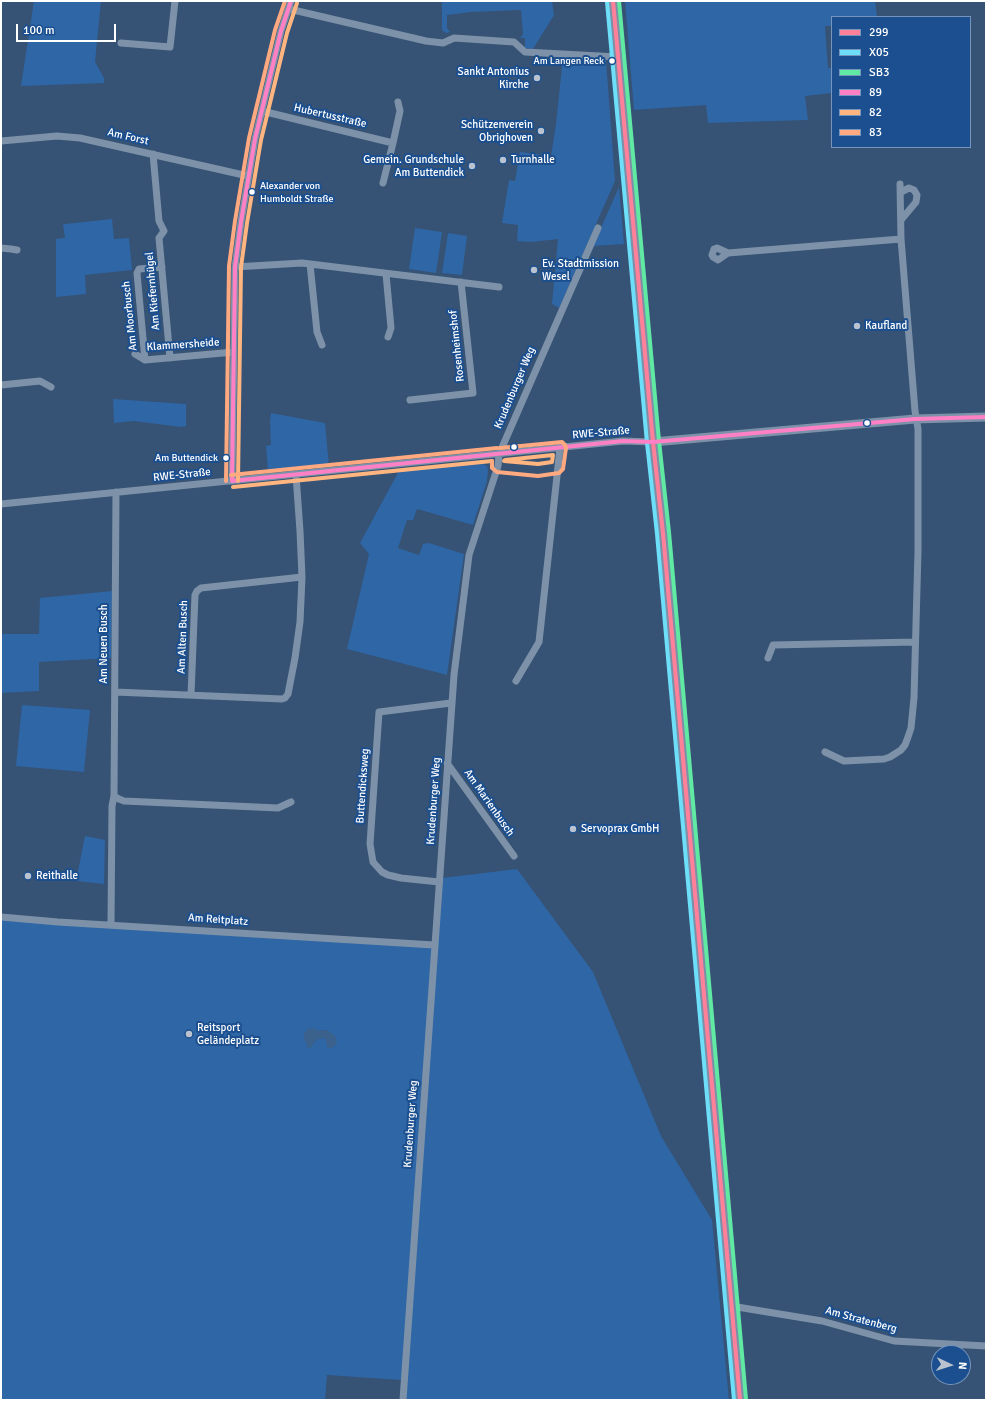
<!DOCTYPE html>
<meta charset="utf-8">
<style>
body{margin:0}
#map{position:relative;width:987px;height:1401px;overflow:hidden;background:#365274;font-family:Signika,sans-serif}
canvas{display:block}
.frame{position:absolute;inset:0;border:2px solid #fff;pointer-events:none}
.legend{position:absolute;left:831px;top:16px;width:140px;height:132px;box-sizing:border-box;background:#1b4f8f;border:1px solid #7695bc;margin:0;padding:5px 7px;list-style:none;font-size:12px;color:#fff}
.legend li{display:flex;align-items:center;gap:8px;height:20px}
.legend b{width:20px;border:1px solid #7695bc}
.north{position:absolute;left:931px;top:1345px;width:40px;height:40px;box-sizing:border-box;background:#1b4f8f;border:1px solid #7695bc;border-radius:50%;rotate:94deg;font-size:11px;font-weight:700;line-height:16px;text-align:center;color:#fff}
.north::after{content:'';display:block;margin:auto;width:14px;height:18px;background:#b9c2ce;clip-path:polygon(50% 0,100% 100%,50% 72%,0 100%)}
.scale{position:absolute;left:16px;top:24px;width:100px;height:18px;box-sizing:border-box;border:2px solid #fff;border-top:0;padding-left:5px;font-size:12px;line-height:14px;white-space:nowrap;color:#fff;-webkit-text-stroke:3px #1b4f8f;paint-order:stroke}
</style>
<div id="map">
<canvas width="987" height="1401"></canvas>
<div class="frame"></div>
<ul class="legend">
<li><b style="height:5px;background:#ff8098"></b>299</li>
<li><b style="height:5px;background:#6ddff8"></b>X05</li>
<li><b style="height:5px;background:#60e9a3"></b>SB3</li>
<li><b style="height:5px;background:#ff80c5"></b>89</li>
<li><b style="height:5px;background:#ffb580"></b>82</li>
<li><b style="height:5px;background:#ffa980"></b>83</li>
</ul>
<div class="north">N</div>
<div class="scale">100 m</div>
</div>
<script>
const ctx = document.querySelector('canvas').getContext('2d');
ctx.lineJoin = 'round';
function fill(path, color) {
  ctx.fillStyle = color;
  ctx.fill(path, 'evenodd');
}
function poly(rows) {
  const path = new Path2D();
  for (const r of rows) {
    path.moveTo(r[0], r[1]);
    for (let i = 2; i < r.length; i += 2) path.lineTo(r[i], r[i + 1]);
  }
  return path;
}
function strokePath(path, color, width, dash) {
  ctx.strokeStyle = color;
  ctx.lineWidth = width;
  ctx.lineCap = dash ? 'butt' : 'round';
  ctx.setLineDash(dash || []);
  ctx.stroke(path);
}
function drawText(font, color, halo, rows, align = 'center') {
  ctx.font = font + ' Signika,sans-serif';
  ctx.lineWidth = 4;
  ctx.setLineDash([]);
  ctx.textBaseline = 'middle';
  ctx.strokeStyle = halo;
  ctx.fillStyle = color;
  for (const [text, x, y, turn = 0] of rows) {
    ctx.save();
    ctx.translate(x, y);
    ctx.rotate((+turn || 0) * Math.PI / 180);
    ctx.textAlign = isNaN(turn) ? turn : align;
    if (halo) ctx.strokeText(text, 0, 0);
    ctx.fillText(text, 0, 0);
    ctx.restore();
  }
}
const green = poly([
 [34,1,101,1,95,62,104,78,104,83,21,86],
 [442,1,552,1,554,15,533,49,525,48,525,38,520,38,523,34,521,10,471,12,447,15,447,28,450,32,446,33,442,30],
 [625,1,875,1,877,17,832,17,832,26,825,26,828,68,832,68,832,93,805,96,808,120,708,123,706,105,634,110],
 [563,57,606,60,615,181,559,308,552,304,558,239,531,242,517,241,518,225,502,223,509,180,515,181,520,152,551,156,556,124],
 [619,187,624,244,593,246],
 [112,219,114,239,129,238,132,270,85,275,86,294,56,297,56,239,65,238,63,225,65,224],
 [415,228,442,232,436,273,409,269],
 [448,233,467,236,462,275,442,273],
 [113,399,186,404,186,426,181,427,134,421,114,423],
 [271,413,325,423,329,466,268,472,266,446,271,445,270,421],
 [483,464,487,466,488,470,487,481,473,525,417,509,413,520,407,520,398,548,419,555,423,544,429,543,464,554,447,675,347,649,369,554,360,543,400,469],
 [112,591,111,658,39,662,39,691,1,693,1,634,39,634,40,598],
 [22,705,90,710,84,772,16,766],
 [85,836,105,840,104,884,76,881],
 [517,869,593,972,661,1136,712,1220,729,1400,400,1400,401,1380,327,1375,325,1400,1,1400,1,919,433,946,442,878],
 [308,1029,319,1031,327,1030,333,1035,335,1039,326,1039,324,1038,318,1039,314,1042,304,1038,304,1034]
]);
const water = poly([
 [313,1028,319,1031,327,1030,335,1036,337,1043,331,1049,327,1047,326,1039,324,1038,318,1039,314,1042,312,1047,308,1048,304,1038,304,1034,308,1029]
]);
const minor = poly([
 [289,9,426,41,443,43,454,38,514,42,525,52,618,57],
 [121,43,170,47,175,1],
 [262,111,393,143,383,183],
 [1,141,57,136,80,138,248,176],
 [393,143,400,111,398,102],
 [153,154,159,221,164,231,159,238,170,358],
 [901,192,909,188,914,190,917,195,916,202,901,220],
 [1,248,11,249,17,250],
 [728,253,717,248,714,249,712,255,713,257,718,260,728,253,901,239],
 [310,264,317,332,322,345],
 [235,267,302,263,499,287],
 [386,274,391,328,388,337],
 [135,354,145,360,234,352],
 [145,360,137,273,139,269,162,267],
 [1,385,40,381,51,387],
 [410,400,473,393,461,282],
 [232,481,235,267,241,222,255,139,281,31,291,1],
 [1,504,623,441,653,442],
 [768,658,773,645,915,642],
 [516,681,539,642,560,448],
 [115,692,282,699,285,698,288,694,295,658,300,622,302,577,300,531,296,475],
 [191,695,195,595,197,591,201,588,302,577],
 [825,752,844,761,884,759,890,757,901,750,905,745,908,737,911,728,914,698,918,551,918,429,915,411,901,239,900,184],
 [447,763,514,856],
 [114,796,119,799,124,801,278,808,291,802],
 [439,882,401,878,388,875,382,872,373,862,370,844,379,712,451,703],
 [1,917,58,922,434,945],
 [111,924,112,806,114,796,116,492],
 [731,1306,822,1321,894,1341,986,1346],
 [403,1400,454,675,469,555,498,466,499,454,504,443,598,228]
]);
const tertiary = poly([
 [653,442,915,419,986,417]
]);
const primary = poly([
 [613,1,653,442,663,533,740,1400]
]);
const bus1 = poly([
 [613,1,653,442,663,533,740,1400]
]);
const bus2 = poly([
 [607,2,647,443,657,534,734,1400]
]);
const bus3 = poly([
 [619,1,659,441,669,532,746,1399]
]);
const bus4 = poly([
 [232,481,623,441,653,442,915,419,986,417],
 [232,481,235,267,241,222,255,139,281,31,291,1]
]);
const bus5 = poly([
 [553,455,552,462,538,464,504,461,505,460,553,455],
 [238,481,241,267,247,223,261,140,287,33,297,3],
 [233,487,492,461]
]);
const bus6 = poly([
 [492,461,492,468,497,472,538,476,559,473,563,469,566,448,565,445,562,442,500,448],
 [231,475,497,448],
 [226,481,229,266,235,221,249,138,275,30,285,1]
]);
const markers = [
 [612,61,3.5,"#fff"],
 [537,78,4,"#b9c2ce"],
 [541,131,4,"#b9c2ce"],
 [503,160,4,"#b9c2ce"],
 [472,166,4,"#b9c2ce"],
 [252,192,3.5,"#fff"],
 [534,270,4,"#b9c2ce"],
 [857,326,4,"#b9c2ce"],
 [867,423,3.5,"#fff"],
 [514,447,3.5,"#fff"],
 [226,458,3.5,"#fff"],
 [573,829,4,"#b9c2ce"],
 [28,876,4,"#b9c2ce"],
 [189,1034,4,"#b9c2ce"]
];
const busNames = [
 ["Am Langen Reck",604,61],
 ["Alexander von",260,186,"left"],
 ["Humboldt Straße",260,199,"left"],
 ["Am Buttendick",218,458]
];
const poiNames = [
 ["Sankt Antonius",529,72,"right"],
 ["Kirche",529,85,"right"],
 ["Schützenverein",533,125,"right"],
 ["Obrighoven",533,138,"right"],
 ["Gemein. Grundschule",464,160,"right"],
 ["Am Buttendick",464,173,"right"],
 ["Turnhalle",511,160],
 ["Ev. Stadtmission",542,264],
 ["Wesel",542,277],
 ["Kaufland",865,326],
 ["Servoprax GmbH",581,829],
 ["Reithalle",36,876],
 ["Reitsport",197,1028],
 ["Geländeplatz",197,1041]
];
const streetNames = [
 ["Hubertusstraße",330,116,13],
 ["Am Forst",128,137,13],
 ["Am Kiefernhügel",153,291,-95],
 ["Am Moorbusch",130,316,-96],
 ["Klammersheide",183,345,-4],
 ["Rosenheimshof",457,346,-96],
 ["Krudenburger Weg",515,388,-67],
 ["RWE-Straße",601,433,-5],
 ["RWE-Straße",182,475,-6],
 ["Am Alten Busch",183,637,-88],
 ["Am Neuen Busch",104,644,-90],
 ["Buttendicksweg",363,786,-86],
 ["Krudenburger Weg",434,801,-86],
 ["Am Marienbusch",489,803,55],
 ["Am Reitplatz",218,920,4],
 ["Krudenburger Weg",411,1124,-86],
 ["Am Stratenberg",861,1320,15]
];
fill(green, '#2f66a5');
fill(water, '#3b618d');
strokePath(minor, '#7d92a8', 7);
strokePath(tertiary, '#7d92a8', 9);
strokePath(primary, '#7d8ea7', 11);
strokePath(bus1, '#ff8098', 4);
strokePath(bus2, '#6ddff8', 4);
strokePath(bus3, '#60e9a3', 4);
strokePath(bus4, '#ff80c5', 4);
strokePath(bus5, '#ffb580', 4);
strokePath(bus6, '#ffa980', 4);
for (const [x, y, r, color] of markers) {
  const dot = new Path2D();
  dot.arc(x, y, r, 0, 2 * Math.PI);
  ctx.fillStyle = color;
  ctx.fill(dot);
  strokePath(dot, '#1b4f8f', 1.5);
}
drawText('10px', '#fff', '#1b4f8f', busNames, 'right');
drawText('11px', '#fff', '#1b4f8f', poiNames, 'left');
drawText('11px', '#fff', '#1b4f8f', streetNames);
</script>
